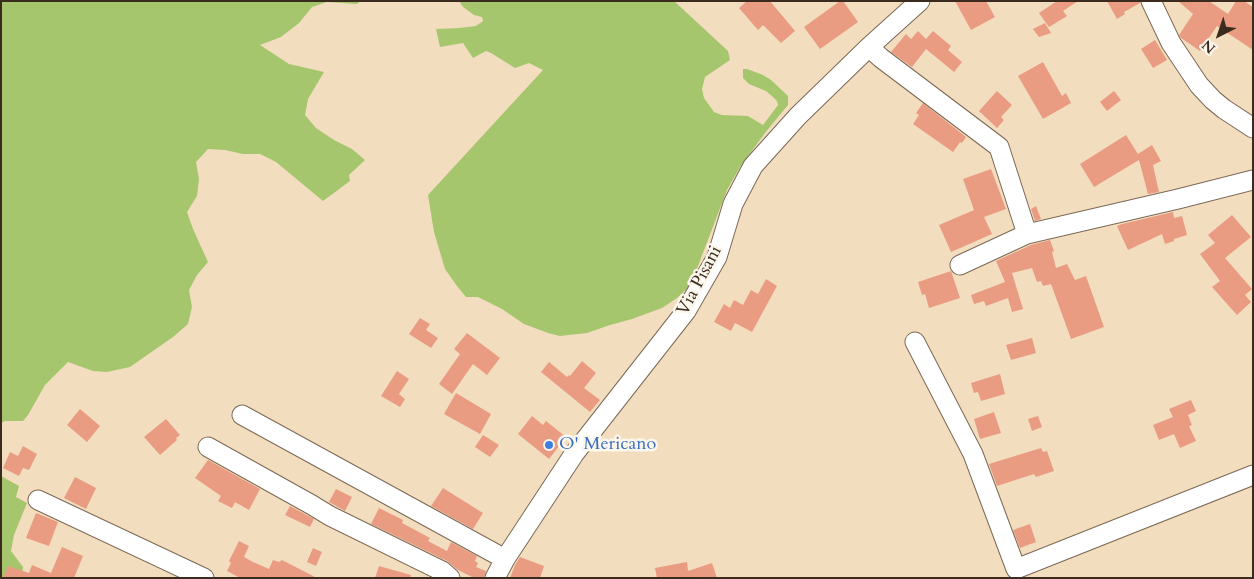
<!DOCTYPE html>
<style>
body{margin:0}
#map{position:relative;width:1254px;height:579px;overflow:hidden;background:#f3ddbf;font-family:Cardo,serif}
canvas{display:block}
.frame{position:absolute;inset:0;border:2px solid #3b2a1e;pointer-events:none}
.north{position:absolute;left:1194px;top:10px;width:50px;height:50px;-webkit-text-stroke:4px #fbf7ec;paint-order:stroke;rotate:221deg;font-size:14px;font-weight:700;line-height:20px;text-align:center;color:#3b2a1e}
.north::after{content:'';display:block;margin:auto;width:18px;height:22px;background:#3b2a1e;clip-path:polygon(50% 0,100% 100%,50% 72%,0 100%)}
</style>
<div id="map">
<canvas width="1254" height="579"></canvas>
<div class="frame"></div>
<div class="north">N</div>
</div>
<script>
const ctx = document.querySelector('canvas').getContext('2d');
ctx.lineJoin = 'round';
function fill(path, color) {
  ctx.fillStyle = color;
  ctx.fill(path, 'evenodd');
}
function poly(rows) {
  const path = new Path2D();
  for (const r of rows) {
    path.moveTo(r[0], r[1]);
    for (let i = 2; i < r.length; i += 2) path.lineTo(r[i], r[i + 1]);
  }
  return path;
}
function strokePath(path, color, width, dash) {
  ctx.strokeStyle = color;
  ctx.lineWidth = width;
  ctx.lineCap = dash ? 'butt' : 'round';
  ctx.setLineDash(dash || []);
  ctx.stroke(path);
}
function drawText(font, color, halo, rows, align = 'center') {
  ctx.font = font + ' Cardo,serif';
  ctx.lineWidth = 5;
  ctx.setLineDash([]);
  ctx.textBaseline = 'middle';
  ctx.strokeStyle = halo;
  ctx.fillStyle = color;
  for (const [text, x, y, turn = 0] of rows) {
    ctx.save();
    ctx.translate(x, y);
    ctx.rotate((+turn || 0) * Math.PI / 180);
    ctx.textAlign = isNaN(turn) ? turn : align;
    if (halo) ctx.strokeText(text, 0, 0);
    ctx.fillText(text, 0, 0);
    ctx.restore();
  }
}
const green = poly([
 [1,1,360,1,357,4,327,2,312,7,299,23,281,37,260,45,289,64,324,72,308,99,305,115,316,128,334,140,352,149,365,160,349,175,350,181,323,201,276,162,260,154,243,154,225,150,208,149,196,162,199,179,197,196,187,212,193,229,208,262,197,275,189,290,192,307,188,324,173,337,130,367,107,372,93,371,68,362,45,385,28,415,23,421,5,421,1,423],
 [459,1,674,1,728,51,730,60,705,77,702,89,704,98,714,112,722,115,748,116,763,125,778,105,777,101,773,97,766,91,749,84,743,78,743,69,747,69,763,75,771,80,788,96,788,105,765,133,740,167,727,190,693,279,689,287,677,298,662,308,632,319,610,325,587,333,560,336,548,333,524,324,502,309,478,297,466,297,457,286,445,269,434,232,428,195,543,70,529,63,515,68,491,53,486,51,473,58,463,43,440,47,436,29,459,28,476,26,483,21,482,17,474,15,463,7],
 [1,476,19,486,16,497,27,503,14,535,11,551,23,567,22,578,1,578]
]);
const building = poly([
 [747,1,770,1,795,31,781,43,763,25,758,30,739,8],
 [840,1,843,1,858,22,820,49,804,27],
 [955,1,986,1,995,17,971,30],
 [1057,1,1078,1,1063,11,1067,16,1049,27,1039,13],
 [1107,1,1140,1,1140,3,1124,12,1125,14,1117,19],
 [1178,1,1209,1,1228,14,1236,1,1244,1,1253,7,1253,50,1217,26,1200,51,1181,38,1179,35,1193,14],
 [1045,23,1051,33,1039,37,1033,29],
 [918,31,926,39,933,31,951,46,948,50,962,62,954,72,926,49,912,67,891,52,906,34,911,39],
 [1155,40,1167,60,1153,68,1141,49],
 [1043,62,1062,96,1066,93,1071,103,1043,119,1018,76],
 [997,91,1012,105,1001,117,1004,120,997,128,979,111],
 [1114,91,1121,100,1107,111,1100,102],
 [923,103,966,137,962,143,960,142,953,152,913,124,919,115,916,113],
 [1126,135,1138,154,1152,145,1161,161,1153,165,1159,192,1148,194,1139,160,1094,187,1080,164],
 [991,169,1006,209,984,217,992,234,951,252,939,225,974,210,963,179],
 [1036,206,1041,219,1035,221,1031,209],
 [1173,212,1174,218,1182,216,1187,235,1174,239,1174,241,1165,244,1162,234,1128,250,1117,226,1122,224],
 [1232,215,1251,237,1225,258,1252,289,1245,295,1251,302,1237,315,1212,287,1220,281,1200,254,1215,243,1208,235],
 [1050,240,1054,251,1052,252,1056,268,1067,264,1075,280,1086,276,1104,327,1071,339,1051,284,1043,286,1041,281,1037,282,1032,268,1012,273,1023,309,1012,312,1008,298,986,306,984,301,974,304,971,295,1005,282,996,261,1031,245],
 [951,271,960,298,929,308,925,294,922,295,918,282],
 [766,279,777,286,752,332,735,323,731,331,714,322,724,304,730,308,734,300,743,305,751,290,758,294],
 [420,318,430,324,426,330,438,338,431,348,409,334],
 [467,333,500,358,487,375,473,364,452,394,439,384,460,354,454,349],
 [1032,338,1036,353,1011,360,1006,345],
 [582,361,596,373,584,388,600,400,590,412,541,372,549,362,567,377,569,375,570,376],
 [397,371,409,379,399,394,405,399,400,407,381,396],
 [1000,374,1005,394,981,401,978,392,974,393,971,383],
 [456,393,491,414,480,434,444,414],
 [1191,400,1196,411,1188,415,1192,425,1189,426,1196,441,1180,448,1174,434,1159,440,1153,425,1173,417,1169,409],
 [80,409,100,426,87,442,67,425],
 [994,412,1001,433,980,439,974,419],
 [532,416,543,425,546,421,566,437,549,459,518,434],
 [1038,416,1042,427,1032,431,1028,419],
 [166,419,180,435,176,438,177,440,160,455,144,437],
 [483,435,499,445,490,457,475,447],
 [23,446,37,454,29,470,23,468,19,476,3,468,10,452,18,456],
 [1041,448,1043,452,1047,451,1054,471,1036,477,1034,474,997,486,989,464],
 [208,460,260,489,249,510,235,502,232,508,218,501,221,496,195,478],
 [75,477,96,488,86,509,64,498],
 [443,488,483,513,473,529,431,506],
 [336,489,352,497,345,511,329,502],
 [290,506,314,519,310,527,285,515],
 [379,508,403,520,402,523,430,538,428,541,447,551,451,542,477,556,475,561,478,563,476,567,486,571,484,578,474,578,458,570,447,561,371,524],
 [36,513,58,522,49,546,26,538],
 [1030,524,1036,542,1020,548,1013,530],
 [239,541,249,546,244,557,253,562,269,569,273,560,279,562,282,560,317,578,240,578,227,571,231,563,229,561],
 [62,547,83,556,74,578,3,578,8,566,29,573,32,565,51,573],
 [313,548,322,552,316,566,307,562],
 [520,557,544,566,540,578,510,578,515,565],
 [687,562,688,571,712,563,717,578,657,578,655,568],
 [379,566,411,575,410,578,375,578]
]);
const minor = poly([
 [1151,1,1171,43,1199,85,1213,100,1224,109,1253,128],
 [869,47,881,58,999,147,1027,234],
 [960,265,1027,234,1178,199,1253,180],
 [915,342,973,454,1016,569,1253,475],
 [242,415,505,559],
 [208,447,312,505,330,516,442,571,450,578],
 [38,500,204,578],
 [495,578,505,559,574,454,686,311,717,257,733,204,753,166,798,116,869,47,920,1]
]);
const markers = [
 [549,445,5,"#3f7fe0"]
];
const streetNames = [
 ["Via Pisani",700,281,-62]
];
const shopNames = [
 ["O' Mericano",559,445]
];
fill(green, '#a6c66e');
fill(building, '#e99c82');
strokePath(minor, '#7b6956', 21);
strokePath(minor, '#fff', 19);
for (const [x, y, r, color] of markers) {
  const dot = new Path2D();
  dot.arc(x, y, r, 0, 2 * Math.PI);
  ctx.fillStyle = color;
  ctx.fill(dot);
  strokePath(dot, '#fbf7ec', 2);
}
drawText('18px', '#3b2a1e', '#fbf7ec', streetNames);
drawText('18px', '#366cbe', '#fbf7ec', shopNames, 'left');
</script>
